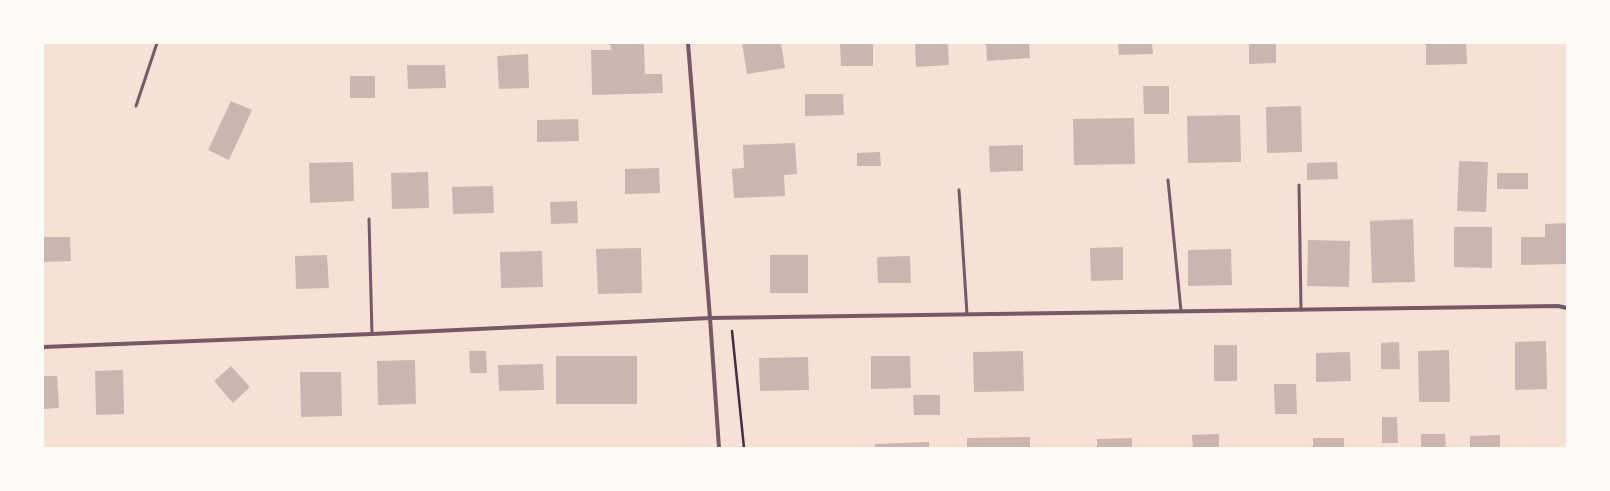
<!DOCTYPE html>
<style>
body{margin:0}
#map{position:relative;width:1610px;height:491px;overflow:hidden;background:#f7e1d7;font-family:"PT Sans",sans-serif}
canvas{display:block}
.frame{position:absolute;inset:0;border:44px solid #fffaf5;pointer-events:none}
</style>
<div id="map">
<canvas width="1610" height="491"></canvas>
<div class="frame"></div>
</div>
<script>
const ctx = document.querySelector('canvas').getContext('2d');
ctx.lineJoin = 'round';
function fill(path, color) {
  ctx.fillStyle = color;
  ctx.fill(path, 'evenodd');
}
function poly(rows) {
  const path = new Path2D();
  for (const r of rows) {
    path.moveTo(r[0], r[1]);
    for (let i = 2; i < r.length; i += 2) path.lineTo(r[i], r[i + 1]);
  }
  return path;
}
function strokePath(path, color, width, dash) {
  ctx.strokeStyle = color;
  ctx.lineWidth = width;
  ctx.lineCap = dash ? 'butt' : 'round';
  ctx.setLineDash(dash || []);
  ctx.stroke(path);
}
const building = poly([
 [610,43,644,43,645,74,662,74,663,93,592,95,591,50,611,50],
 [742,43,781,43,785,68,747,74],
 [840,43,873,43,873,66,841,66],
 [915,43,948,43,949,65,916,67],
 [986,43,1029,43,1030,58,987,61],
 [1118,43,1152,43,1153,54,1119,55],
 [1426,43,1466,43,1467,64,1426,65],
 [1249,44,1276,44,1276,63,1249,64],
 [528,54,529,88,499,89,497,56],
 [407,65,445,65,446,88,408,89],
 [350,76,375,76,375,98,350,98],
 [1143,86,1169,86,1169,114,1144,114],
 [805,94,843,94,844,115,805,116],
 [231,101,252,110,229,160,208,150],
 [1301,106,1302,152,1267,153,1266,107],
 [1240,115,1241,162,1188,163,1187,116],
 [1134,118,1135,164,1074,165,1073,119],
 [578,119,579,141,537,142,537,120],
 [795,143,797,174,784,175,785,196,734,198,732,169,744,168,743,145],
 [1023,145,1023,171,990,172,989,146],
 [880,152,881,166,857,166,857,153],
 [1459,161,1488,162,1486,212,1457,211],
 [353,162,354,201,310,203,309,163],
 [1337,162,1338,179,1307,180,1307,163],
 [659,168,660,193,625,194,625,169],
 [428,172,429,208,392,209,391,173],
 [1497,173,1528,173,1528,189,1497,189],
 [493,186,494,213,453,214,452,187],
 [577,201,578,223,551,224,550,202],
 [1413,219,1415,282,1372,283,1370,221],
 [1567,223,1567,264,1521,265,1521,237,1545,237,1545,224],
 [1454,227,1492,227,1492,268,1454,267],
 [43,237,70,237,71,261,43,262],
 [1308,240,1350,241,1349,287,1307,286],
 [1123,247,1123,280,1091,281,1090,248],
 [641,248,642,293,598,294,596,249],
 [1231,249,1232,285,1188,286,1188,250],
 [542,251,543,287,501,288,500,252],
 [327,255,329,288,296,289,295,256],
 [770,255,808,255,808,293,770,293],
 [910,256,911,283,878,283,877,257],
 [1546,341,1547,389,1515,390,1515,342],
 [1399,342,1400,369,1381,369,1381,343],
 [1214,345,1237,345,1237,381,1214,381],
 [1449,350,1450,402,1419,402,1418,351],
 [469,351,486,351,487,373,470,373],
 [1023,351,1024,391,974,392,973,352],
 [1350,352,1351,381,1316,382,1316,353],
 [556,356,637,356,637,404,556,404],
 [871,356,910,356,911,388,871,389],
 [808,357,809,390,760,391,759,358],
 [415,360,416,404,378,405,377,361],
 [543,364,544,390,499,391,498,365],
 [231,366,250,387,233,403,214,381],
 [123,370,124,414,96,415,95,371],
 [300,372,341,372,342,416,301,417],
 [43,376,57,376,59,408,43,409],
 [1274,384,1296,384,1297,414,1275,414],
 [913,395,940,395,940,415,914,415],
 [1382,417,1397,417,1398,443,1382,443],
 [1219,434,1219,448,1193,448,1192,435],
 [1421,434,1445,434,1446,448,1421,448],
 [1500,435,1500,448,1470,448,1470,436],
 [1030,437,1030,448,967,448,967,438],
 [1132,438,1132,448,1097,448,1097,439],
 [1313,438,1344,438,1344,448,1313,448],
 [929,442,929,448,875,448,875,444]
]);
const path = poly([
 [732,331,744,448]
]);
const service = poly([
 [136,106,157,43],
 [1168,180,1181,311],
 [1299,185,1301,310],
 [959,190,967,314],
 [369,219,372,334]
]);
const minor = poly([
 [688,43,710,318,719,448],
 [43,347,372,334,710,318,1558,306,1567,308]
]);
fill(building, '#ccb4b1');
strokePath(path, '#4a2c40', 2.5);
strokePath(service, '#755966', 3);
strokePath(minor, '#755966', 4);
</script>
